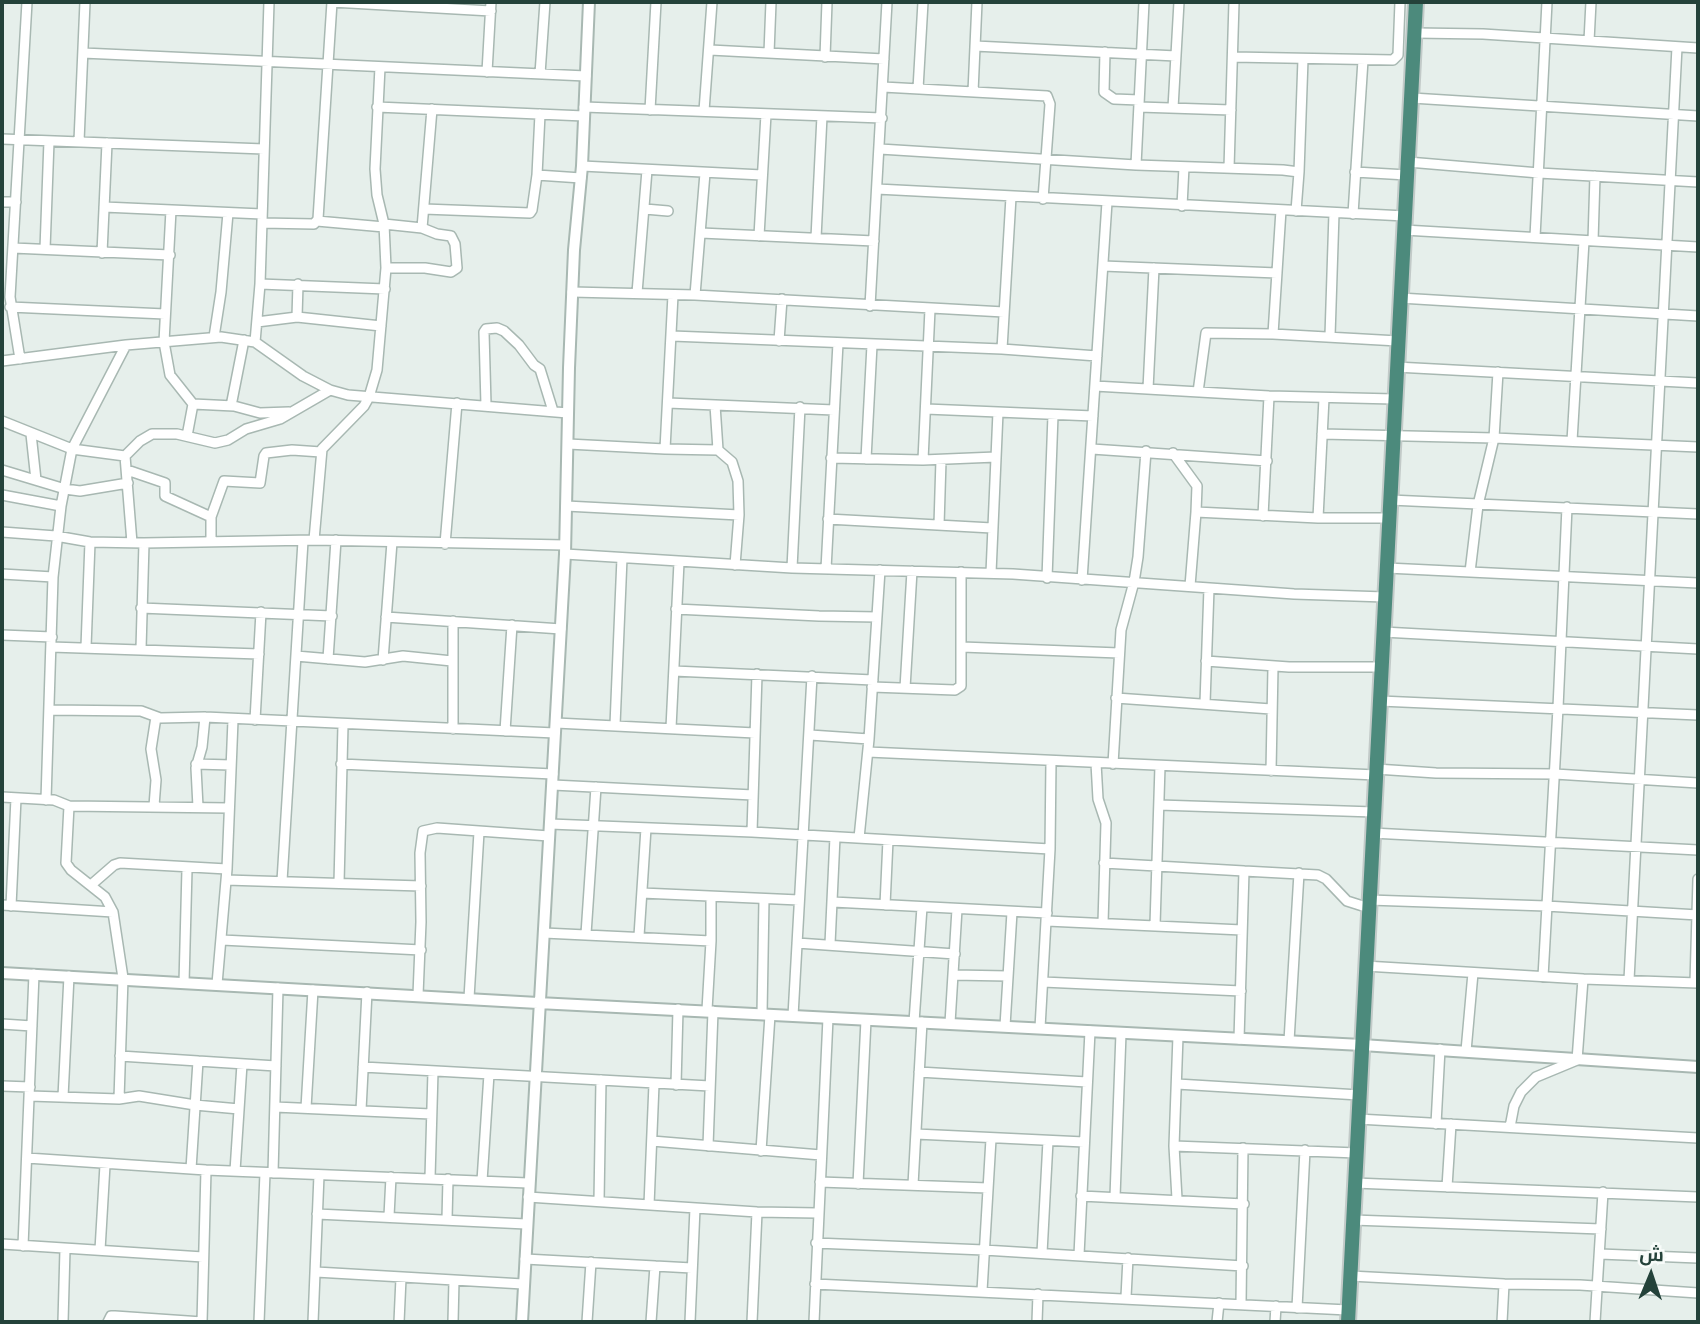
<!DOCTYPE html>
<meta charset="utf-8">
<style>
body{margin:0}
#map{position:relative;width:1700px;height:1324px;overflow:hidden;background:#e6efeb;font-family:"Golos Text",Cairo,sans-serif}
canvas{display:block}
.frame{position:absolute;inset:0;border:4px solid #24423a;pointer-events:none}
.north{position:absolute;left:1616px;top:1240px;width:70px;height:70px;-webkit-text-stroke:5px #f7fbf9;paint-order:stroke;rotate:2deg;font-size:19px;font-weight:700;line-height:28px;text-align:center;color:#24423a}
.north::after{content:'';display:block;margin:auto;width:24px;height:32px;background:#24423a;clip-path:polygon(50% 0,100% 100%,50% 72%,0 100%)}
</style>
<div id="map">
<canvas width="1700" height="1324"></canvas>
<div class="frame"></div>
<div class="north">ش</div>
</div>
<script>
const ctx = document.querySelector('canvas').getContext('2d');
ctx.lineJoin = 'round';
function poly(rows) {
  const path = new Path2D();
  for (const r of rows) {
    path.moveTo(r[0], r[1]);
    for (let i = 2; i < r.length; i += 2) path.lineTo(r[i], r[i + 1]);
  }
  return path;
}
function strokePath(path, color, width, dash) {
  ctx.strokeStyle = color;
  ctx.lineWidth = width;
  ctx.lineCap = dash ? 'butt' : 'round';
  ctx.setLineDash(dash || []);
  ctx.stroke(path);
}
const minor = poly([
 [332,2,491,11],
 [1415,33,1483,34,1698,48],
 [1589,41,1591,2],
 [975,46,1176,56],
 [710,50,884,59],
 [1105,52,1104,92,1114,99,1139,100],
 [83,53,586,76],
 [769,53,771,2],
 [825,57,827,2],
 [1233,57,1393,60,1398,55,1400,2],
 [487,72,491,2],
 [540,74,545,2],
 [883,87,1047,96,1050,104,1043,199],
 [918,89,923,2],
 [973,92,977,2],
 [1412,98,1698,116],
 [377,107,584,116],
 [584,107,882,118],
 [1139,107,1231,110],
 [1173,108,1179,2],
 [650,110,656,2],
 [704,111,712,2],
 [2,139,264,149],
 [79,141,85,2],
 [880,149,1136,165,1283,170,1299,172,1296,211],
 [1408,162,1539,173,1698,182],
 [1136,165,1144,2],
 [582,166,762,175],
 [1229,168,1234,2],
 [1299,172,1303,59],
 [1355,172,1407,175],
 [537,175,581,178],
 [877,189,1405,216],
 [2,202,16,202],
 [1182,206,1184,167],
 [104,207,262,214],
 [424,209,530,213,532,210,537,175,540,114],
 [645,209,668,211],
 [171,210,164,342,170,375,193,404,187,436],
 [1353,214,1363,60],
 [317,221,384,227],
 [262,223,314,224,318,219,332,2],
 [384,224,422,228,437,234,451,236,455,244,457,268,451,272,425,268,386,268],
 [422,228,432,109],
 [1404,230,1698,247],
 [701,233,874,241],
 [759,236,766,114],
 [1535,237,1547,2],
 [816,238,822,116],
 [1593,241,1595,176],
 [13,248,170,255],
 [45,249,49,141],
 [102,253,107,143],
 [1103,266,1277,273],
 [260,284,385,289],
 [298,284,297,317,381,326],
 [572,292,695,295,1004,312],
 [637,293,647,170],
 [695,295,705,173],
 [1400,298,1698,316],
 [870,306,887,2],
 [10,307,165,314],
 [257,322,297,317],
 [1273,334,1398,341],
 [672,336,1002,349,1097,356],
 [1330,336,1334,213],
 [214,337,221,292,228,213],
 [779,341,782,299],
 [255,342,260,284,269,2],
 [1002,349,1011,197],
 [20,359,10,297,27,2],
 [2,361,126,345,221,337,255,342,303,376,330,390,348,395,568,413],
 [1396,367,1698,383],
 [1095,386,1269,396,1394,399],
 [1148,389,1154,268],
 [1198,392,1206,333,1273,334,1281,210],
 [668,403,834,410],
 [193,404,234,406,260,413,289,412],
 [486,405,484,332,486,329,497,328,504,331,519,345,534,365,540,369,553,411],
 [715,405,718,450],
 [231,406,244,340],
 [926,409,998,412],
 [2,421,72,449,125,456,132,543],
 [31,434,36,480],
 [1322,434,1494,438,1698,447],
 [1572,441,1584,241],
 [568,444,665,449,673,295],
 [665,449,718,450,732,462,738,481,739,515,735,565],
 [1092,449,1267,461],
 [1173,453,1197,486,1196,512,1318,518,1389,518],
 [125,456,140,441,152,434,177,434,215,443,228,440,246,429,280,419,330,390],
 [831,458,923,460,996,457],
 [866,459,872,345],
 [923,460,930,309],
 [2,470,65,489,80,491,128,483],
 [127,470,165,483,165,496,211,517],
 [2,495,61,506],
 [1390,500,1698,514],
 [566,506,739,515],
 [1263,516,1269,396],
 [1318,518,1324,398],
 [828,519,992,528],
 [939,525,941,460],
 [2,532,56,536,90,542,144,543,314,540,565,545],
 [314,540,322,449,364,406,369,397,377,370,386,268,384,224,377,195,375,169,380,67],
 [211,541,211,517,224,481,260,483,264,456,266,453,292,450,321,452],
 [445,544,457,403],
 [565,554,792,568,1013,574,1294,594,1385,597],
 [792,568,800,407],
 [1387,568,1698,583],
 [826,569,838,343],
 [1470,572,1478,505,1494,438,1498,372],
 [991,573,998,412,1093,416],
 [2,574,53,577],
 [1047,578,1053,415],
 [1082,580,1107,202],
 [1190,586,1196,512],
 [141,608,332,616],
 [676,609,819,616,877,617],
 [386,617,561,629],
 [1383,632,1698,649],
 [2,635,52,637],
 [51,647,259,654],
 [86,647,90,542],
 [962,647,1119,653],
 [141,649,144,543],
 [296,656,365,662,403,656,452,661],
 [328,659,336,540],
 [383,660,392,542],
 [1206,661,1289,667,1382,667],
 [674,671,873,680],
 [872,687,955,690,961,686,961,572],
 [905,688,912,571],
 [1116,698,1271,709],
 [1380,701,1698,715],
 [1205,703,1209,588],
 [49,710,141,711,160,718,205,717,555,733],
 [255,720,261,612],
 [556,723,755,733],
 [615,725,622,558],
 [671,728,679,562],
 [453,729,453,621],
 [505,731,512,625],
 [810,735,869,739],
 [868,752,1376,775],
 [1096,763,1098,799,1106,823,1103,923],
 [196,764,231,765],
 [341,764,553,774],
 [1113,764,1121,630,1134,582,1138,557,1146,451],
 [1376,769,1436,773,1555,774,1698,783],
 [1271,771,1273,667],
 [553,785,753,795],
 [2,797,54,800,69,806,66,863,71,870,105,897,113,912,123,978,119,1099],
 [46,800,53,577,61,506,72,449,126,345],
 [1159,805,1374,812],
 [69,806,229,808],
 [154,806,156,780,151,749,156,717],
 [198,807,196,768,202,747,205,717],
 [550,824,752,832,1050,849],
 [752,832,757,674],
 [1372,833,1698,850],
 [859,838,869,739,880,570],
 [1104,863,1244,871,1239,1039],
 [1244,871,1318,875,1326,879,1347,901,1369,908],
 [226,880,421,886],
 [282,881,303,541],
 [339,883,343,725],
 [91,885,114,865,120,863,227,869],
 [642,893,799,900],
 [1369,900,1546,906,1698,915],
 [833,902,1047,913],
 [2,905,113,912],
 [885,905,888,840],
 [11,906,16,798],
 [1047,921,1242,930],
 [1155,925,1160,766],
 [544,933,711,941,707,1010],
 [586,934,596,787],
 [639,936,646,828],
 [222,940,421,950],
 [711,941,711,897],
 [797,943,955,954],
 [830,944,835,837],
 [1365,966,1583,979,1698,983],
 [953,975,1008,976],
 [1543,977,1558,708,1567,507],
 [1629,980,1677,47],
 [1043,982,1241,991],
 [184,983,187,869],
 [1695,983,1698,879],
 [217,984,227,869,233,720],
 [418,995,421,922,420,853,423,831,437,828,549,836],
 [469,998,479,832],
 [762,1014,764,899],
 [793,1016,812,676],
 [914,1022,922,907],
 [950,1023,957,909],
 [2,1024,32,1026],
 [1005,1026,1012,912],
 [1040,1028,1050,849,1051,761],
 [1289,1041,1299,873],
 [1466,1051,1473,973],
 [120,1056,276,1066],
 [363,1067,710,1086],
 [919,1072,1087,1082],
 [1177,1084,1359,1095],
 [676,1085,678,1009],
 [2,1086,30,1087],
 [30,1096,119,1099,139,1096,195,1105,239,1109],
 [63,1097,69,976],
 [275,1107,431,1114],
 [306,1108,313,990],
 [361,1110,367,992],
 [1358,1119,1698,1138],
 [1436,1124,1440,1049],
 [1510,1127,1514,1106,1521,1092,1536,1077,1577,1060,1583,979],
 [916,1134,1084,1142],
 [652,1141,821,1155],
 [708,1146,713,1011],
 [1174,1146,1357,1153],
 [761,1151,770,1015],
 [27,1158,206,1170,528,1183],
 [191,1169,198,1061],
 [235,1171,242,1064],
 [273,1173,278,988],
 [430,1178,433,1071],
 [482,1181,489,1074],
 [820,1182,988,1188],
 [1355,1183,1698,1197],
 [858,1184,866,1020],
 [913,1185,922,1022],
 [1447,1187,1451,1124],
 [1081,1196,1244,1204],
 [528,1197,757,1212,817,1213],
 [1115,1197,1121,1033],
 [1177,1199,1174,1146,1178,1036],
 [599,1201,601,1080],
 [649,1205,654,1084],
 [317,1214,526,1224],
 [389,1216,391,1177],
 [447,1219,448,1179],
 [1353,1220,1601,1229],
 [816,1243,984,1250,1243,1266],
 [2,1244,203,1257],
 [23,1246,34,974],
 [100,1250,105,1165],
 [1042,1253,1048,1141],
 [1600,1254,1698,1258],
 [1079,1255,1090,1031],
 [525,1259,692,1268],
 [316,1272,523,1284],
 [1350,1276,1504,1284,1580,1285,1698,1293],
 [815,1284,1348,1310],
 [982,1291,991,1139],
 [1126,1297,1128,1258],
 [1241,1304,1243,1148],
 [1297,1308,1305,1150],
 [63,1322,65,1249],
 [108,1322,111,1316,115,1316,202,1322],
 [202,1322,206,1170],
 [259,1322,265,1173],
 [313,1322,319,1175],
 [399,1322,401,1278],
 [453,1322,454,1280],
 [587,1322,591,1262],
 [651,1322,655,1266],
 [690,1322,695,1208],
 [752,1322,757,1212],
 [814,1322,828,1018],
 [1037,1322,1038,1294],
 [1217,1322,1219,1303],
 [1275,1322,1276,1306],
 [1502,1322,1504,1284],
 [1595,1322,1603,1192]
]);
const tertiary = poly([
 [2,973,538,1003,1362,1045,1698,1067],
 [522,1322,565,554,569,368,574,250,582,166,589,2]
]);
const trunk = poly([
 [1348,1322,1416,2]
]);
strokePath(minor, '#a8b8b2', 12);
strokePath(tertiary, '#a8b8b2', 14);
strokePath(trunk, '#c2cac8', 18);
strokePath(minor, '#fff', 9);
strokePath(tertiary, '#fff', 10);
strokePath(trunk, '#4c8a7c', 14);
</script>
